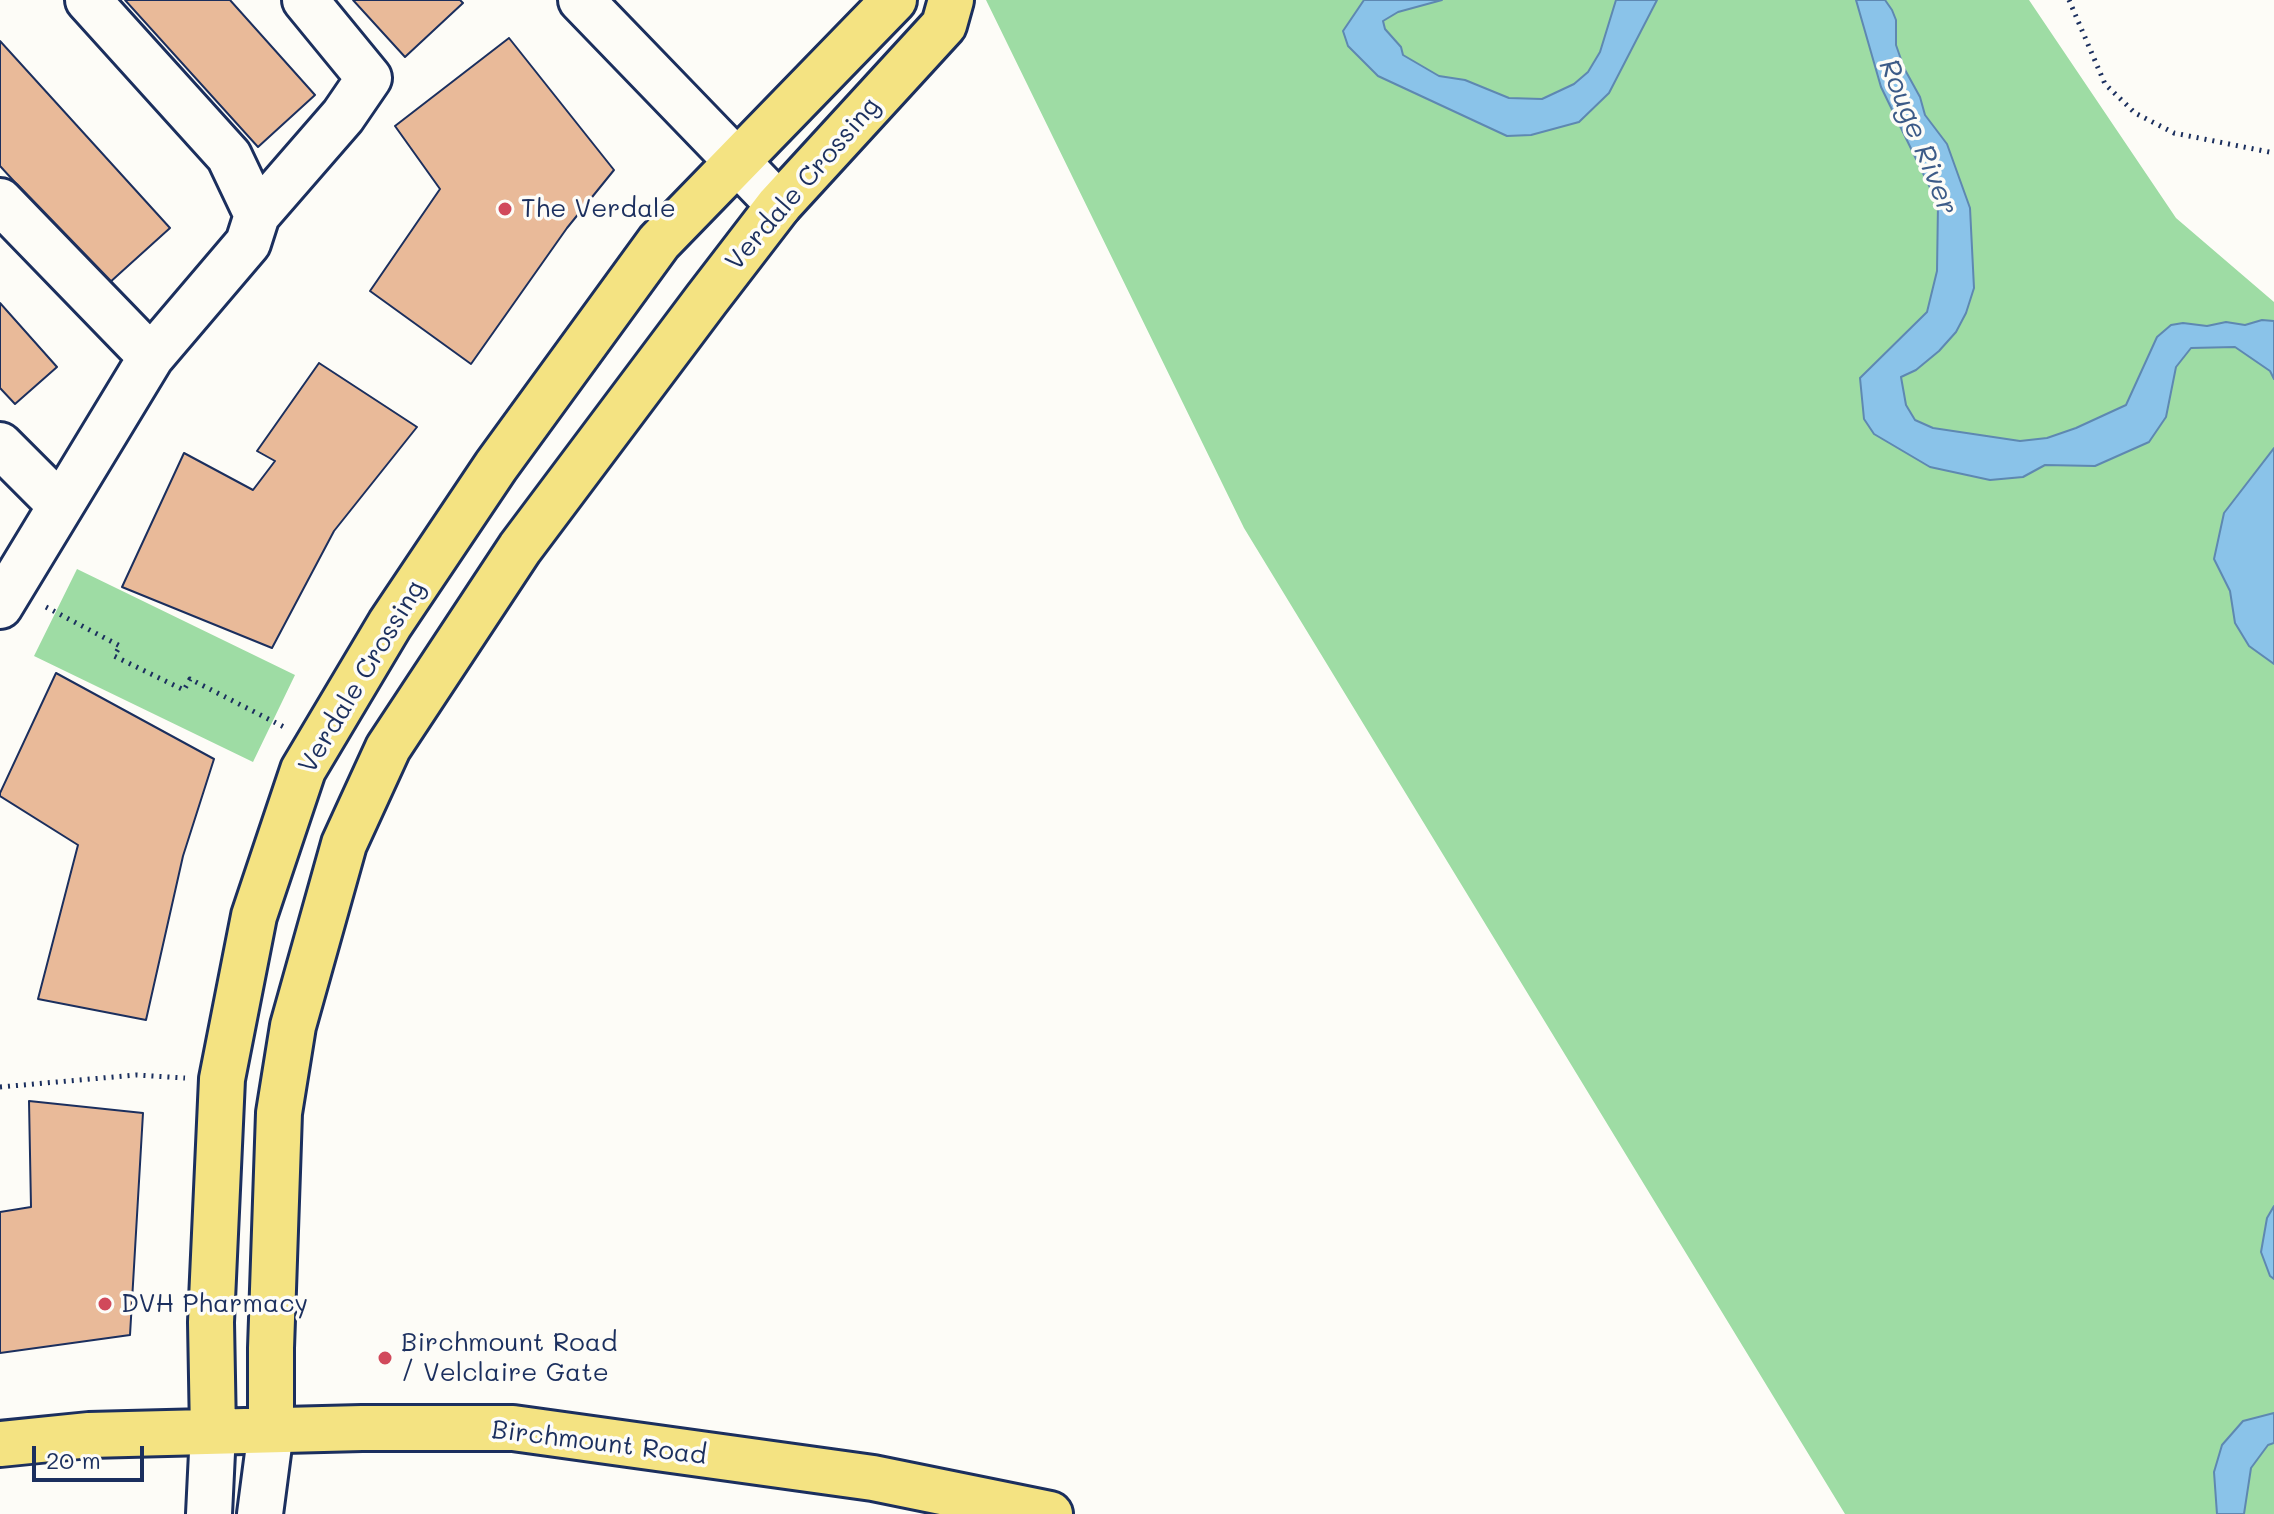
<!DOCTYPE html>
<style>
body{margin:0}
#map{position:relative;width:2274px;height:1514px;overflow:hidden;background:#fdfcf7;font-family:Mali,sans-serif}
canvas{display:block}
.scale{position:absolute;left:32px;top:1446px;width:112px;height:36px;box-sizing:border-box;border:4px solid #1b2f5e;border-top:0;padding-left:10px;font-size:24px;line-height:28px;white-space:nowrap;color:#1b2f5e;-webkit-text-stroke:6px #fdfcf7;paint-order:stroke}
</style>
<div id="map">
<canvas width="2274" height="1514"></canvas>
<div class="scale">20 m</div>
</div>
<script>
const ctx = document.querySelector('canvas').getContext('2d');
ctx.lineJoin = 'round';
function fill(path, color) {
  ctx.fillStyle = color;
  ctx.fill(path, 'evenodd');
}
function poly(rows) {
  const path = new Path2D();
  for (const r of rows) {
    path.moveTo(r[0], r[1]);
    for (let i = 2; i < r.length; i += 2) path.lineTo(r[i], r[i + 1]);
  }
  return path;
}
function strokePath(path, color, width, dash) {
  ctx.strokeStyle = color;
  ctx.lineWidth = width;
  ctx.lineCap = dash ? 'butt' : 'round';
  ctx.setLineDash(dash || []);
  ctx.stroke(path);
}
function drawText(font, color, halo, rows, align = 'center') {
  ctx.font = font + ' Mali,sans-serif';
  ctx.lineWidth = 7;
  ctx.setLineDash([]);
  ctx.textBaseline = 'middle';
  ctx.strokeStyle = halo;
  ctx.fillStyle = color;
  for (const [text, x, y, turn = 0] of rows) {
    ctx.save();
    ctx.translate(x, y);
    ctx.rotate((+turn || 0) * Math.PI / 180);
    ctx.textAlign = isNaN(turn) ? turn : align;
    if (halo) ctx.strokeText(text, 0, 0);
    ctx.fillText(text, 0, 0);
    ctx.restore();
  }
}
const green = poly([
 [986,0,2029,0,2176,218,2274,302,2274,1514,1845,1514,1244,528],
 [77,569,295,675,253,762,34,656]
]);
const water = poly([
 [1364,0,1442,0,1398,12,1383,21,1385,29,1401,47,1403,55,1439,76,1465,80,1509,98,1542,99,1574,84,1588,72,1600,52,1616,0,1657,0,1609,93,1579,122,1531,135,1507,136,1378,76,1348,46,1343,31,1364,0],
 [1856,0,1885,0,1892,10,1896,20,1896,45,1904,68,1920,97,1925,115,1947,144,1970,208,1974,288,1966,313,1956,332,1939,351,1916,370,1901,377,1906,405,1915,420,1933,428,2020,441,2047,438,2076,428,2126,405,2157,337,2171,325,2183,323,2207,326,2226,322,2245,325,2262,320,2274,321,2274,379,2270,371,2235,347,2191,348,2176,367,2166,417,2149,442,2095,466,2045,465,2023,477,1990,480,1930,467,1874,434,1864,419,1860,378,1927,312,1937,271,1938,204,1881,87,1856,0],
 [2274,448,2274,664,2249,646,2235,623,2230,591,2214,559,2224,513,2274,448],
 [2274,1206,2274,1279,2270,1276,2261,1252,2267,1218,2274,1206],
 [2274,1413,2274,1443,2268,1445,2251,1468,2244,1514,2217,1514,2214,1472,2222,1445,2243,1421,2274,1413]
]);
const building = poly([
 [125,0,230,0,315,95,258,147,125,0],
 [353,0,460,0,463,3,405,57,353,0],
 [509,38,614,170,567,228,471,364,370,291,440,189,395,126,509,38],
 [0,41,170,228,108,284,0,166,0,41],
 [0,303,57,367,15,404,0,388,0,303],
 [319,363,417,427,334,531,272,648,122,587,184,453,253,490,275,461,257,451,319,363],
 [56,673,214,759,183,856,146,1020,38,999,78,845,0,796,0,793,56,673],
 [29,1101,143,1113,130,1335,0,1353,0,1212,31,1207,29,1101]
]);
const path = poly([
 [2069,0,2105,84,2135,113,2174,133,2274,153],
 [46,607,120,646,114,656,184,690,190,679,284,727],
 [0,1087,136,1075,185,1078]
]);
const minor = poly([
 [88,0,229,156,257,215],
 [581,0,779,205],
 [0,201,151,357],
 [0,445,60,505],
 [0,606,151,357,248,243,257,215,343,116,369,78,305,0],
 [209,1514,213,1432],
 [260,1514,271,1430]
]);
const major = poly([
 [271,1430,271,1348,279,1113,293,1026,344,844,388,748,520,548,706,300,779,205,944,25,951,0],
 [213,1432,211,1322,222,1079,254,916,303,770,390,624,496,466,659,242,894,0],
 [0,1444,89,1435,362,1428,513,1428,873,1478,1050,1514]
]);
const markers = [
 [505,209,8,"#d1495b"],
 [105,1304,8,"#d1495b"],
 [385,1358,8,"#d1495b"]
];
const streetNames = [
 ["Verdale Crossing",803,184,-49],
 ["Verdale Crossing",362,677,-59],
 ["Birchmount Road",599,1443,7]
];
const poiNames = [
 ["The Verdale",521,209],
 ["DVH Pharmacy",121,1304],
 ["Birchmount Road",401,1343],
 ["/ Velclaire Gate",401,1373]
];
const waterNames = [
 ["Rouge River",1918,137,68]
];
fill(green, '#9edca4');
fill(water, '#8ac3e9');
strokePath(water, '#5e88b1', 2);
fill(building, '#e9ba99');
strokePath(building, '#1b2f5e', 2);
strokePath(minor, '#1b2f5e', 50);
strokePath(major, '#1b2f5e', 50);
strokePath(path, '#1b2f5e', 5, [2, 6]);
strokePath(minor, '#fdfcf7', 44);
strokePath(major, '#f4e382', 44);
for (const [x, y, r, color] of markers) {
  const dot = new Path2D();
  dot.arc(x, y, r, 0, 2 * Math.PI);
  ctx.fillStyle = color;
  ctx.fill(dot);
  strokePath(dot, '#fdfcf7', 3);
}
drawText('26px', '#1b2f5e', '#fdfcf7', streetNames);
drawText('26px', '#1b2f5e', '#fdfcf7', poiNames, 'left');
drawText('italic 28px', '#3c5b88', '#fdfcf7', waterNames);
</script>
